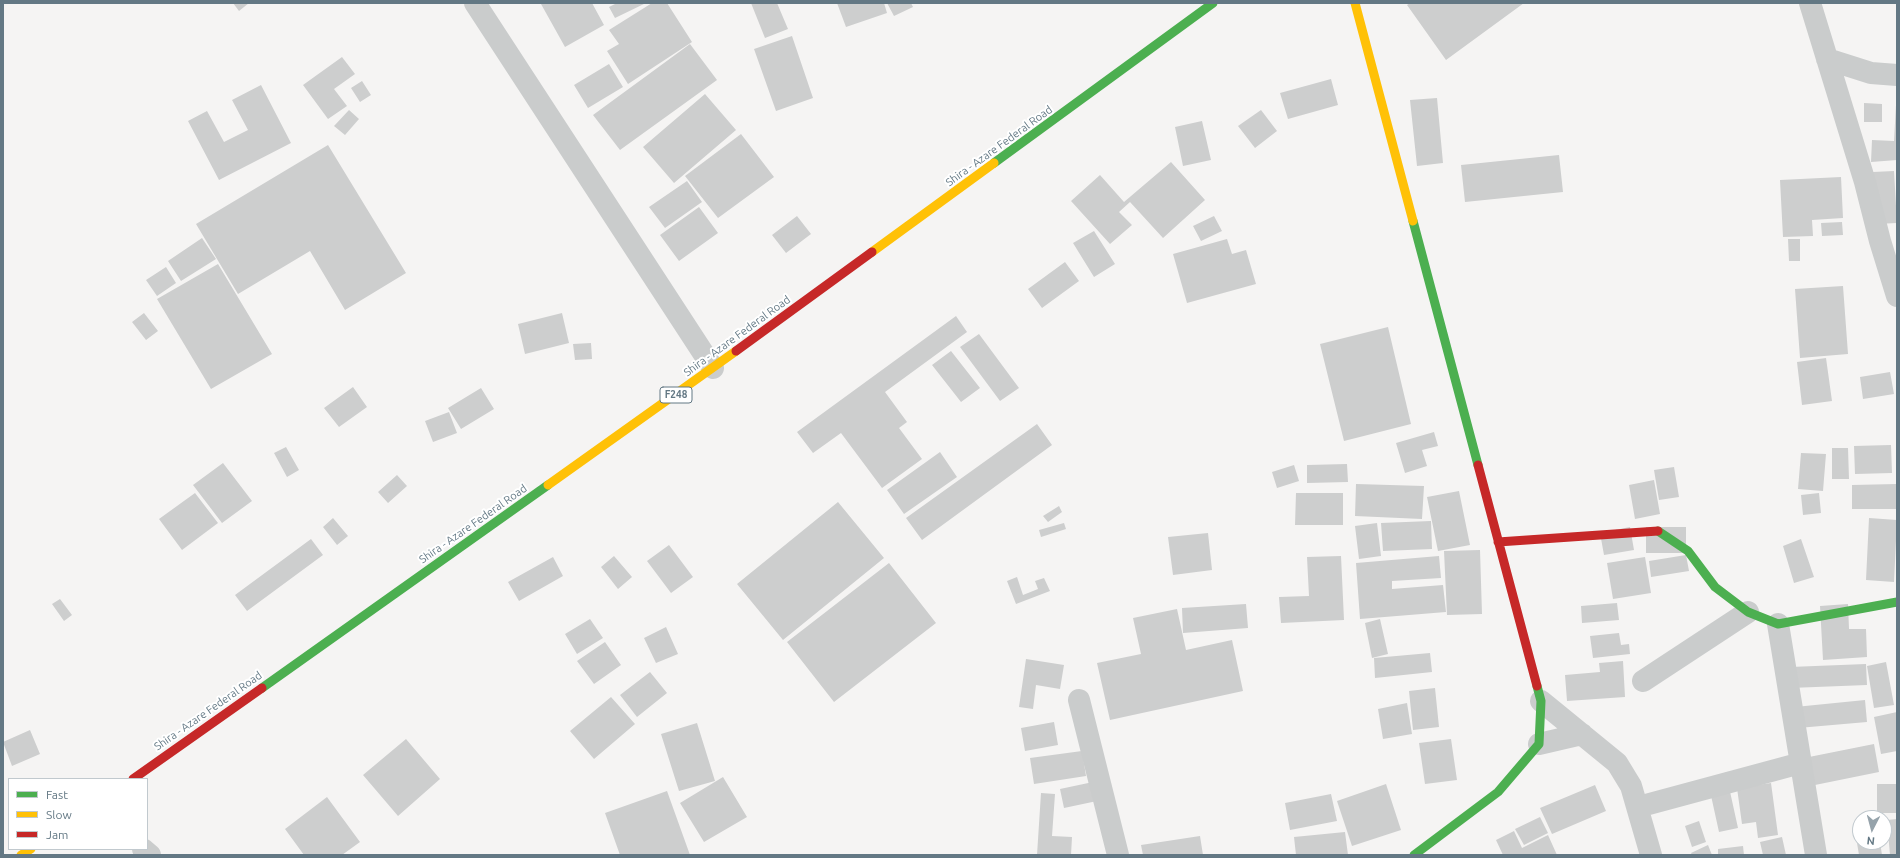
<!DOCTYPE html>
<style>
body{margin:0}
#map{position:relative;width:1900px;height:858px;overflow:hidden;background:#f5f4f3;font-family:Ubuntu,sans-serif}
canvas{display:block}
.frame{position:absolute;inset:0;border:4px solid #637884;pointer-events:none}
.legend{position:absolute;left:8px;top:778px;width:140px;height:72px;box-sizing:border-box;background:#fff;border:1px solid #c1c9ce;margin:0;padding:5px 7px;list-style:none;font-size:12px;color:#637884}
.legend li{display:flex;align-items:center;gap:8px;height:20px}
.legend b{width:20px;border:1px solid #c1c9ce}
.north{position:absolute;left:1852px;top:810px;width:40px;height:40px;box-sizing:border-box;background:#fff;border:1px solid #c1c9ce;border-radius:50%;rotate:186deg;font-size:11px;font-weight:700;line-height:16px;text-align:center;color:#637884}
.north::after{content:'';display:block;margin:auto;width:14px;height:18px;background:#96a3ab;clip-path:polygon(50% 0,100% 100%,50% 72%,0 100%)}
</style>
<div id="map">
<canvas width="1900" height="858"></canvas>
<div class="frame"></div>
<ul class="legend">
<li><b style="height:5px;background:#4caf50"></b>Fast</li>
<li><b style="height:5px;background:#ffc107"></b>Slow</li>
<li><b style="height:5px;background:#c62828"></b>Jam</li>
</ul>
<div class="north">N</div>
</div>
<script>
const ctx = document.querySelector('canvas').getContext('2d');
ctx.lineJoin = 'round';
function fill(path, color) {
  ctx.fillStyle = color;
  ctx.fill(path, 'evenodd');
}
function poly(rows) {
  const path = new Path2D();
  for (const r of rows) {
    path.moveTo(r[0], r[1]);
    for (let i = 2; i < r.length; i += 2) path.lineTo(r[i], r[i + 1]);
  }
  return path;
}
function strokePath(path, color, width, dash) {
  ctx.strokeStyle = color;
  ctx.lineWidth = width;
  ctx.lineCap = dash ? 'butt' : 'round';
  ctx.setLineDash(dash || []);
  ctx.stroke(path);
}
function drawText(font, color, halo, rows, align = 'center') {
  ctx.font = font + ' Ubuntu,sans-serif';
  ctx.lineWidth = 4;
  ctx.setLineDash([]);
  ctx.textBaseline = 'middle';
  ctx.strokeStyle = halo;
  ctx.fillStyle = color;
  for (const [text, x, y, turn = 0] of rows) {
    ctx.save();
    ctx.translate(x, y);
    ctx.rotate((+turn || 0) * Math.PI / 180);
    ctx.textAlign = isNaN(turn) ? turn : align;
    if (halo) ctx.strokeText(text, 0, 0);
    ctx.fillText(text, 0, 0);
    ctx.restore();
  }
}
const building = poly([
 [233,3,249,3,239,11],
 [543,3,592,3,604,25,565,47,541,4],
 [617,3,646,3,615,18,609,7],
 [652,3,667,3,692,42,628,84,607,51,619,44,609,30],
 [751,3,777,3,788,29,765,38],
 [837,3,884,3,887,13,846,27],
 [887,3,911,3,913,7,894,16],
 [1410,3,1524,3,1446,60,1407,5],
 [792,36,813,98,776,111,754,49],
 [690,44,717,80,620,150,593,115],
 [342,57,355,74,334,89,347,106,328,119,303,85],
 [609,64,623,87,588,108,574,85],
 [1331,79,1338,105,1288,119,1280,93],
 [362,81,371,95,360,102,351,88],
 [261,85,291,143,219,180,188,121,207,111,224,142,248,130,232,100],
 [705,94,736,130,674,183,643,147],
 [1437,98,1443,163,1417,166,1410,100],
 [1864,103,1882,104,1882,122,1864,122],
 [1896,105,1897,160,1871,162,1872,140,1894,141],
 [349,110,359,119,345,135,334,126],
 [1261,110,1277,131,1255,148,1238,126],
 [1202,121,1211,160,1183,166,1175,127],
 [741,134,774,177,718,218,685,176],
 [328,145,406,273,345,310,310,251,238,294,196,224],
 [1559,155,1563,192,1465,202,1461,165],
 [1171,162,1205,200,1163,238,1130,202,1119,212,1132,225,1110,244,1071,201,1100,175,1124,202],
 [1894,171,1897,223,1876,224,1873,172],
 [1841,177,1843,218,1812,220,1813,236,1783,237,1780,180],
 [687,181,702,202,665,228,649,207],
 [699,207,718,233,679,261,660,235],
 [797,216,811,234,786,253,772,235],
 [1214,216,1222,231,1201,241,1193,226],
 [1842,222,1843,235,1822,236,1821,223],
 [1094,231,1115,264,1094,277,1073,243],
 [202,238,216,259,181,281,168,261],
 [1227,239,1232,254,1246,250,1256,284,1187,303,1173,254],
 [1788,239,1800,239,1800,261,1789,261],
 [1065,262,1079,281,1042,308,1028,289],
 [218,264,272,354,211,389,157,299],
 [166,267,176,283,157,296,146,280],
 [1843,286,1848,354,1800,358,1795,289],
 [144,313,158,331,146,340,132,322],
 [562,313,569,343,525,354,518,324],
 [956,316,967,332,885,392,907,422,899,428,922,459,882,488,841,433,813,453,797,432],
 [1388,327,1411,424,1344,441,1320,344],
 [979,334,1019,388,1000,401,960,347],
 [591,343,592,359,575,360,573,344],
 [951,351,980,388,961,402,932,365],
 [1826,358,1832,401,1802,405,1797,362],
 [1890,372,1894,394,1863,399,1860,377],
 [353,387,367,407,339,427,324,408],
 [481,388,494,409,461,429,448,408],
 [449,412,457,433,433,442,425,421],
 [1037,424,1052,445,922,540,906,518],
 [1434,432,1438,446,1422,450,1427,466,1405,473,1396,443],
 [1891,445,1892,473,1855,474,1854,446],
 [286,447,299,470,287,477,274,453],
 [1832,448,1848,448,1849,479,1832,479],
 [940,452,957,477,904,514,887,490],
 [1801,453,1826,454,1823,491,1798,489],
 [223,463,252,501,222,523,193,485],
 [1347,464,1348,482,1307,483,1307,465],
 [1294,465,1299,481,1277,488,1272,472],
 [1674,467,1679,497,1659,500,1654,470],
 [397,475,407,486,388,503,378,492],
 [1654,480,1660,514,1635,519,1629,485],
 [1356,484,1424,486,1422,519,1355,516],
 [1897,484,1897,509,1852,509,1852,485],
 [1459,491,1470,545,1438,551,1427,497],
 [195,493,218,523,182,550,159,519],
 [1296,493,1343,493,1343,525,1295,525],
 [1819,493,1821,513,1803,515,1801,495],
 [838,502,884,558,783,640,737,584],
 [1059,506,1062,512,1048,522,1043,516],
 [333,518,348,536,337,545,323,527],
 [1869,518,1897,520,1894,582,1866,580],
 [1431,521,1432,549,1383,551,1381,523],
 [1064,523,1066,529,1041,537,1039,530],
 [1377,523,1381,556,1359,559,1355,526],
 [1630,527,1634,550,1604,555,1600,533],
 [1646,527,1686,527,1686,553,1646,553],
 [1208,533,1212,570,1173,575,1168,537],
 [311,539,323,555,247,611,235,595],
 [1801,539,1814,577,1794,583,1783,546],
 [669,545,693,577,671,593,647,561],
 [1480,550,1482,614,1447,615,1444,551],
 [1686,555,1689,571,1651,577,1649,561],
 [614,556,632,577,618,589,601,567],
 [1341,556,1344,620,1281,623,1279,597,1309,596,1307,557],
 [1439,556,1441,578,1392,581,1392,589,1443,585,1446,612,1360,619,1356,563],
 [553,557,563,576,519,601,508,582],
 [1645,557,1651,593,1613,599,1607,563],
 [889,563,936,623,834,702,787,642],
 [1017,577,1023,595,1038,589,1035,581,1044,578,1050,591,1016,604,1007,581],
 [60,599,72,615,64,621,52,604],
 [1617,603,1619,620,1582,623,1581,606],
 [1246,604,1248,628,1183,633,1182,608],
 [1848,604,1849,629,1866,629,1867,657,1823,660,1820,606],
 [1177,609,1186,650,1232,640,1243,691,1110,720,1097,663,1141,654,1133,618],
 [590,619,603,638,577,654,565,634],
 [1380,619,1388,654,1372,658,1365,623],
 [666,627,678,654,656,663,644,638],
 [1619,633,1621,645,1629,644,1630,654,1593,658,1590,636],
 [605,642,621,665,594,684,577,661],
 [1430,653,1432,672,1375,678,1374,658],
 [1026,659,1064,665,1060,689,1036,685,1033,709,1019,707],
 [1623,661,1625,697,1567,701,1565,675,1600,672,1599,663],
 [1886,662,1894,705,1874,708,1867,666],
 [1866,664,1867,685,1790,688,1790,667],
 [650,672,667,693,637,717,620,695],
 [1435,688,1439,727,1413,730,1409,691],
 [611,697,635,724,594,759,570,731],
 [1865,700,1867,722,1798,728,1795,707],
 [1407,703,1412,734,1383,739,1378,709],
 [1897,712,1897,751,1881,754,1874,717],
 [1054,722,1058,745,1025,751,1021,728],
 [697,723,715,781,679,791,661,734],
 [30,730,40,754,12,766,3,742],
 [406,739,440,779,398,816,363,775],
 [1451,739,1457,780,1425,784,1419,743],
 [1874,744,1879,772,1810,786,1804,758],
 [1082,751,1086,776,1034,784,1030,758],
 [723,777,747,817,704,842,680,803],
 [1093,782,1097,801,1064,808,1060,789],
 [1771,783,1778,835,1758,838,1756,822,1742,824,1737,788],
 [1386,784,1401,830,1352,846,1337,801],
 [1877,784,1897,784,1897,813,1877,813],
 [1595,785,1606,811,1552,834,1540,808],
 [1729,787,1738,828,1719,832,1710,791],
 [667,791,690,855,620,855,605,813],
 [1041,793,1055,794,1052,836,1072,837,1071,855,1037,855],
 [1331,794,1337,821,1290,830,1285,803],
 [327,797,360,842,342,855,304,855,285,829],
 [1540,817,1548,833,1524,845,1515,829],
 [1897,819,1897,855,1890,855,1887,820],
 [1699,821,1706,842,1692,847,1685,826],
 [1514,831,1522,848,1548,835,1557,855,1503,855,1496,840],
 [1345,832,1348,855,1296,855,1294,837],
 [1200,836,1203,855,1143,855,1141,845],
 [1782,837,1786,855,1763,855,1760,842],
 [1856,837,1860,837,1860,842,1880,842,1882,855,1859,855],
 [1708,845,1712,855,1692,855,1691,853],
 [1743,846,1744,855,1718,855,1718,849]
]);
const street = poly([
 [475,3,713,368],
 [1810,3,1865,182,1880,241,1897,296],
 [1827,59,1871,73,1897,75],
 [1778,624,1816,855],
 [1643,681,1748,612],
 [1079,700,1118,855],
 [1541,701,1617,763,1631,786,1651,855],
 [1539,744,1582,734],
 [1638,807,1801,763],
 [143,849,150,855]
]);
const fast = poly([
 [994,163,1213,3],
 [1413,221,1478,465],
 [1658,531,1688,551,1715,587,1748,612,1778,624,1897,602],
 [262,688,548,485],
 [1414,855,1498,792,1539,744,1541,701,1537,686]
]);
const slow = poly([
 [1355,3,1413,221],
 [872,252,994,163],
 [548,485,736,351],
 [21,855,31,849]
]);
const jam = poly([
 [736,351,872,252],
 [1478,465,1537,686],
 [1498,542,1658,531],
 [133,779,262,688]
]);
const shields = [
 [676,395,32]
];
const shieldNames = [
 ["F248",676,395]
];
const streetNames = [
 ["Shira - Azare Federal Road",999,146,-36],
 ["Shira - Azare Federal Road",737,336,-36],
 ["Shira - Azare Federal Road",473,524,-35],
 ["Shira - Azare Federal Road",208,711,-35]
];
fill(building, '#cdcece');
strokePath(street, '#cacccc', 22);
strokePath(fast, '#4caf50', 9);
strokePath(slow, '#ffc107', 9);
strokePath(jam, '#c62828', 9);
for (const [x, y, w] of shields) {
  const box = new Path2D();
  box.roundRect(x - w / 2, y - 8, w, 16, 3);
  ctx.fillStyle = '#fff';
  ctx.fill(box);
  strokePath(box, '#637884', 1);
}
drawText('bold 10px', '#637884', null, shieldNames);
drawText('11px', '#637884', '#fff', streetNames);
</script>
